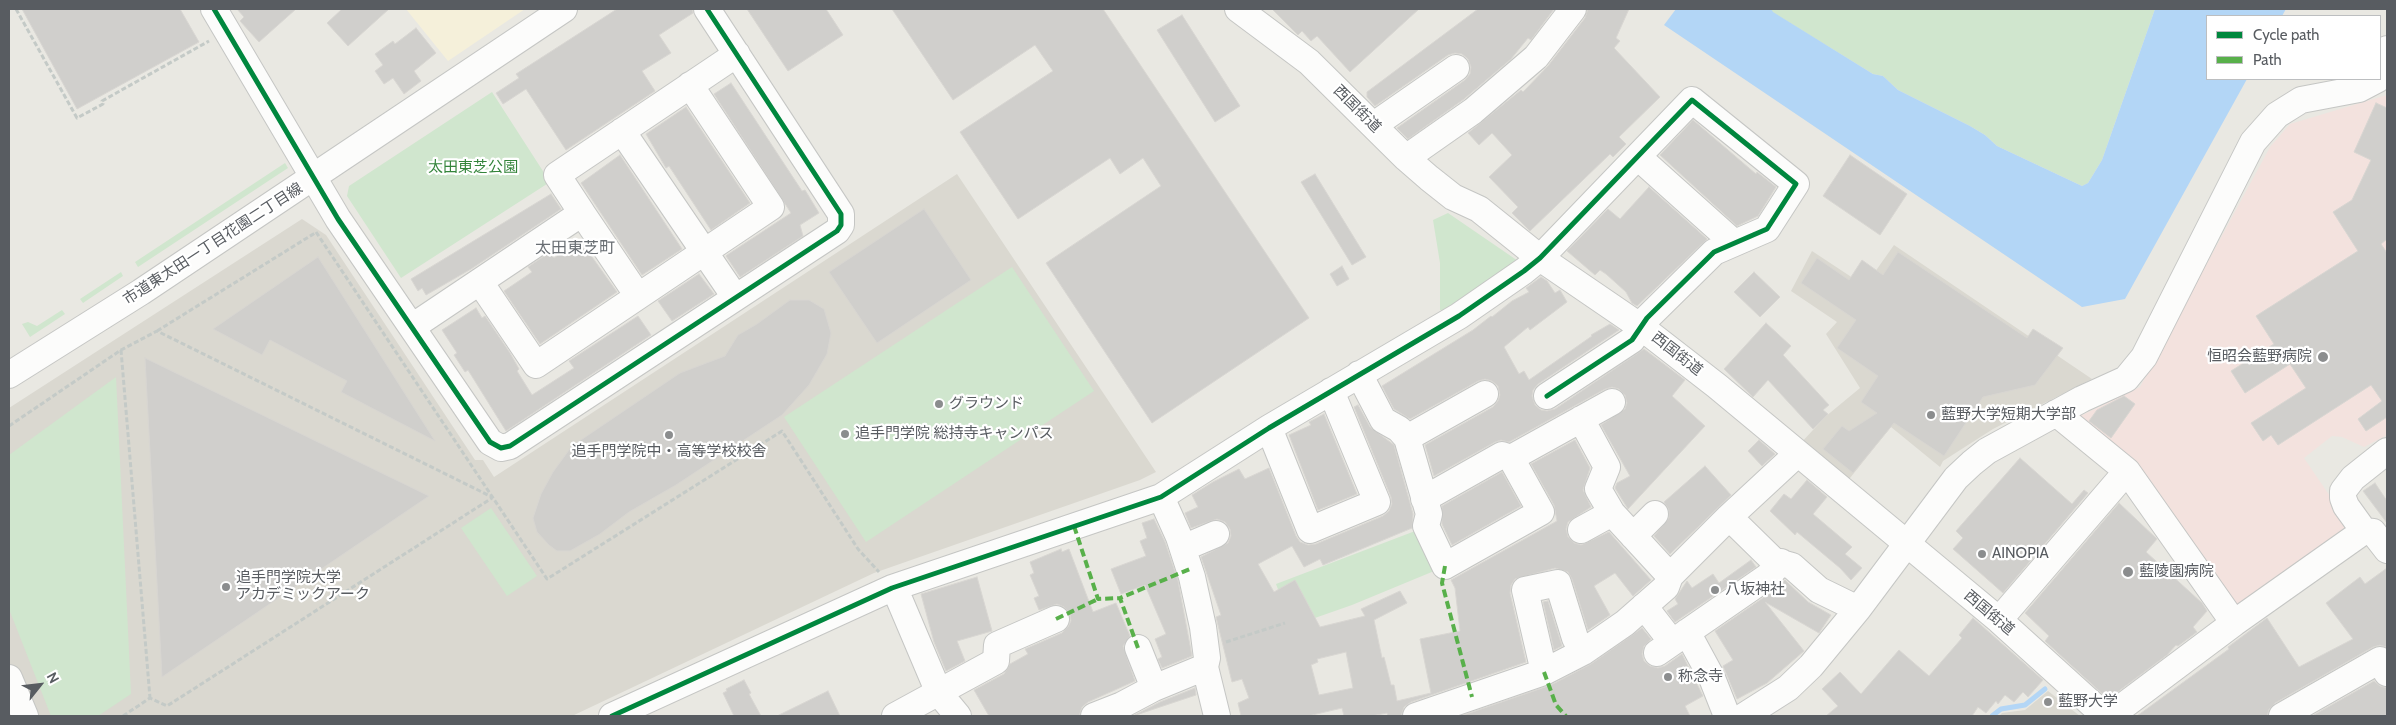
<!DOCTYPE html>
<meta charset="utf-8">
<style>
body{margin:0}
#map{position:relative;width:2396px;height:725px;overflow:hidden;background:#e9e8e2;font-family:Cabin,sans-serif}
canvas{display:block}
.frame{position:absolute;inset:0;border:10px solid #585c61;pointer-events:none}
.legend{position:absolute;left:2206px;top:15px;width:175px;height:65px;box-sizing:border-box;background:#fff;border:1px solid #bcbec0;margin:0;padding:6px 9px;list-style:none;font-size:15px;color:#585c61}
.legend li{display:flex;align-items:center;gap:10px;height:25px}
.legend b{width:25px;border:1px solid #bcbec0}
.north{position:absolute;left:15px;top:660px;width:50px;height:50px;-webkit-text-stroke:4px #fff;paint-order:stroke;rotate:61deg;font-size:14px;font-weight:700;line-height:20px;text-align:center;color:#585c61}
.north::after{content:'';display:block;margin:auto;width:18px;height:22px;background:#585c61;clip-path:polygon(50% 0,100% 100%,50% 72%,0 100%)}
</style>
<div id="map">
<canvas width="2396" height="725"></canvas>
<div class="frame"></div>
<ul class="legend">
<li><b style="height:6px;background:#00873e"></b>Cycle path</li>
<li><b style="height:6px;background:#58b04a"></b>Path</li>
</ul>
<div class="north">N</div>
</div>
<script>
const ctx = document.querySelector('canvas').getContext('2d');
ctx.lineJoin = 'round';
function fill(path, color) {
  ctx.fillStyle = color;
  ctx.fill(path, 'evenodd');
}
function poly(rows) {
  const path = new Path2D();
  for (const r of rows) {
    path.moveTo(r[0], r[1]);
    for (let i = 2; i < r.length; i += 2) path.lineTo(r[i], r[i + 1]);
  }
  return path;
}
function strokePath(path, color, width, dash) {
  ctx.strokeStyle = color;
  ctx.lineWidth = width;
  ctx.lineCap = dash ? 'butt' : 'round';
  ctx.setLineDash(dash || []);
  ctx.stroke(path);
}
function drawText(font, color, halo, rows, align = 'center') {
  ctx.font = font + ' Cabin,"Noto Sans JP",sans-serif';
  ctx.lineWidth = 4.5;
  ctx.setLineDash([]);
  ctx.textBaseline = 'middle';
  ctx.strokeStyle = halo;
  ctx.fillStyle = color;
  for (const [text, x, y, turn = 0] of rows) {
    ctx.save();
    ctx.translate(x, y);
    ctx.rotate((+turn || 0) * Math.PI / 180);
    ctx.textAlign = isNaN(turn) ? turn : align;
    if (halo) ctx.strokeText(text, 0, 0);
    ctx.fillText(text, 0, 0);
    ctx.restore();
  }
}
const commercial = poly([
 [406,9,525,9,448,61]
]);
const education = poly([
 [957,174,1156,472,1140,480,874,573,572,716,9,716,9,408,302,219,326,235,475,460,483,460,494,477],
 [1894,245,2092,379,1993,429,1943,461,1940,467,1891,427,1846,483,1800,444,1825,417,1860,388,1826,334,1837,322,1791,291,1812,251,1865,286],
 [2048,691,2080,716,1999,716,2002,713,2025,710]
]);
const medical = poly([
 [2387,95,2387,435,2364,447,2342,437,2332,436,2304,458,2351,527,2236,609,2076,418,2140,387,2270,147,2290,124]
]);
const green = poly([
 [1771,9,2155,9,2102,160,2088,183,2082,186,1997,146,1985,135,1970,126,1898,90,1883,76,1873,74,1772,12],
 [492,92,550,182,401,278,347,196,349,186],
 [285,163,288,168,138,267,135,262],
 [1448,213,1521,263,1450,310,1440,310,1440,263,1433,220],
 [1012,267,1094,391,866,542,784,417],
 [121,272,123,276,83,303,80,299],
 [62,310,65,314,30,337,22,324,28,322,37,326],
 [116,377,131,694,98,716,51,716,9,609,9,455],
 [491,508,537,576,507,596,461,528],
 [1423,528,1439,569,1352,605,1292,626,1276,584]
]);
const water = poly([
 [1676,9,1771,9,1773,12,1873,74,1883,76,1898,90,1970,126,1985,135,1997,146,2082,186,2088,183,2102,160,2155,9,2286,9,2282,16,2207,16,2207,79,2247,79,2125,299,2082,307,1664,25]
]);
const stream = poly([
 [1992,716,2001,709,2025,705,2045,689]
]);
const building = poly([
 [22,9,180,9,199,42,77,109,22,9],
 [237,9,296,9,259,42,240,21,244,17,237,9],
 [342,9,389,9,348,46,327,23,342,9],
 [617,9,692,9,693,13,659,35,671,53,642,71,655,91,566,150,526,89,503,104,496,93,519,78,516,74,617,9],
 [747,9,826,9,843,35,788,71,747,9],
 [892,9,1103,9,1309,318,1152,423,1046,263,1161,186,1143,158,1120,174,1110,158,1018,219,960,132,1053,71,1035,45,953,100,892,9],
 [1272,9,1419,9,1350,72,1317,36,1311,41,1302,31,1298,35,1272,9],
 [1478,9,1554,9,1531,40,1528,38,1511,59,1464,99,1408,139,1397,128,1465,80,1470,74,1471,67,1468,59,1462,54,1455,53,1448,55,1375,106,1367,97,1367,92,1478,9],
 [1588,9,1629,9,1616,38,1620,41,1614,48,1660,97,1619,137,1626,144,1613,157,1610,154,1530,231,1512,213,1518,207,1489,177,1512,155,1492,133,1479,145,1468,133,1521,90,1523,92,1548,66,1585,18,1588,9],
 [1182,15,1240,106,1215,122,1157,30,1182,15],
 [416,28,436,53,414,71,421,81,404,94,393,78,384,84,375,71,383,65,375,54,393,41,395,44,416,28],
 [731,83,802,191,805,190,819,213,800,225,803,236,740,277,726,256,727,255,791,213,714,94,731,83],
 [2376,103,2387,108,2387,239,2381,244,2387,253,2387,417,2366,431,2358,419,2382,401,2371,385,2278,445,2271,435,2263,441,2251,423,2306,388,2290,364,2245,393,2231,371,2274,344,2256,316,2358,251,2333,212,2352,200,2371,160,2354,152,2376,103],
 [686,107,750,203,711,230,669,166,666,168,646,134,686,107],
 [1693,120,1756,174,1757,172,1776,187,1758,216,1737,226,1660,155,1693,120],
 [620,155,682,249,642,275,581,183,620,155],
 [1850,155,1907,194,1880,235,1823,196,1850,155],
 [1315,174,1366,257,1352,265,1301,182,1315,174],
 [1649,187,1707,239,1637,306,1632,303,1626,292,1606,274,1600,270,1595,275,1567,251,1608,209,1620,219,1649,187],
 [551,194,561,209,471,269,426,295,422,288,418,291,411,279,551,194],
 [924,209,971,280,877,343,829,272,924,209],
 [580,240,617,292,540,344,504,291,532,272,528,267,550,252,554,258,580,240],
 [1898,252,2027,338,2033,329,2063,348,2035,385,1983,397,1944,456,1894,423,1853,473,1823,449,1842,426,1849,431,1877,413,1861,402,1878,376,1837,348,1856,320,1801,283,1817,258,1849,280,1862,260,1883,275,1898,252],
 [318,257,435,441,341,392,347,381,270,340,262,355,213,329,318,257],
 [1342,266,1349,279,1337,286,1330,274,1342,266],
 [1754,272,1780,297,1760,317,1734,292,1754,272],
 [699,274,714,294,672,321,658,301,699,274],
 [1541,277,1547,281,1555,293,1560,290,1567,302,1530,330,1528,327,1504,347,1519,374,1524,371,1529,380,1592,336,1591,335,1610,324,1619,330,1538,384,1533,390,1532,396,1535,405,1541,410,1547,411,1555,409,1644,349,1685,380,1672,396,1705,426,1628,509,1615,488,1617,483,1630,476,1601,425,1625,409,1627,403,1625,395,1619,389,1612,387,1605,389,1509,442,1501,440,1495,442,1434,476,1425,445,1493,407,1498,401,1500,395,1498,386,1492,381,1485,379,1478,381,1410,419,1394,409,1382,386,1473,330,1491,316,1492,317,1512,301,1529,292,1526,288,1541,277],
 [790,300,809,300,824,309,831,333,827,354,809,385,782,415,676,485,629,512,600,534,570,551,557,551,549,545,537,532,533,518,541,494,553,472,572,446,680,373,725,356,738,335,757,324,790,300],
 [476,308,482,318,485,316,510,353,519,369,517,371,532,395,574,368,569,361,638,316,651,335,506,431,468,370,465,372,454,355,457,353,442,330,476,308],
 [1766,323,1791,346,1783,355,1829,405,1823,410,1828,414,1813,429,1768,380,1753,397,1724,369,1766,323],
 [145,358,429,496,162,677,145,358],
 [2124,396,2135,404,2111,438,2089,421,2097,410,2124,396],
 [1358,405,1370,427,1394,445,1413,514,1412,528,1323,565,1320,559,1304,567,1292,546,1258,564,1274,592,1295,580,1320,627,1365,616,1361,609,1400,591,1407,603,1374,620,1382,658,1384,657,1391,685,1394,685,1397,701,1431,693,1420,639,1460,631,1455,588,1451,580,1557,521,1554,505,1531,464,1575,440,1590,468,1583,490,1591,507,1568,522,1566,529,1568,537,1574,543,1581,545,1609,532,1651,580,1633,596,1615,573,1594,586,1610,615,1588,630,1572,579,1568,572,1555,568,1515,579,1511,585,1510,593,1526,662,1411,702,1404,707,1401,716,1388,716,1387,713,1371,716,1344,716,1342,708,1308,716,1241,716,1238,703,1249,698,1242,679,1232,682,1216,617,1221,615,1201,557,1228,543,1231,536,1230,529,1225,522,1217,519,1191,528,1185,513,1198,507,1192,495,1213,482,1239,469,1245,479,1269,468,1296,536,1300,542,1308,545,1316,544,1383,516,1389,511,1392,504,1391,497,1354,407,1358,405],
 [1346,652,1353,688,1319,695,1311,665,1318,662,1317,659,1346,652],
 [1324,414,1357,494,1318,510,1289,435,1311,425,1309,422,1324,414],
 [1759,440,1775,454,1762,466,1748,451,1759,440],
 [2020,458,2072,504,2084,490,2088,493,2003,593,1953,549,1963,538,1956,531,2020,458],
 [1705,466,1731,495,1670,554,1654,536,1669,518,1669,510,1664,502,1705,466],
 [1502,472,1521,506,1452,545,1442,524,1442,506,1502,472],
 [1807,480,1827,497,1813,514,1852,547,1845,554,1862,568,1851,580,1840,568,1797,532,1795,535,1770,511,1784,494,1791,499,1807,480],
 [2375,483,2387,501,2387,523,2363,491,2375,483],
 [2119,503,2157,539,2146,552,2202,603,2207,611,2193,627,2197,632,2178,646,2176,645,2167,655,2108,699,2045,641,2049,636,2025,613,2119,503],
 [1154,519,1165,542,1178,581,1192,656,1162,668,1158,659,1162,657,1155,639,1166,634,1145,585,1121,594,1111,569,1146,556,1140,541,1147,538,1142,523,1154,519],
 [1061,549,1062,552,1069,549,1093,612,1116,603,1130,636,1123,646,1135,681,1088,702,1082,707,1079,716,989,716,974,690,1004,674,1010,664,1028,654,1025,649,1062,633,1068,627,1071,621,1070,613,1064,607,1057,604,1039,610,1034,598,1039,596,1030,575,1034,573,1030,562,1061,549],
 [1751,560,1756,567,1675,622,1667,611,1678,604,1675,599,1687,581,1692,588,1713,574,1719,583,1751,560],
 [2387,568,2387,647,2380,645,2373,647,2275,703,2269,709,2267,716,2137,716,2229,649,2228,647,2267,618,2299,667,2353,639,2326,603,2360,577,2365,584,2387,568],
 [977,577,992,631,957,641,965,661,946,671,934,642,921,594,977,577],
 [1785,580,1808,602,1831,615,1819,633,1765,602,1804,651,1767,683,1737,699,1723,666,1733,660,1715,631,1776,589,1785,580],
 [1548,601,1562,646,1554,650,1543,602,1548,601],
 [1973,618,2043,680,2028,697,2023,692,2014,702,2005,695,1998,704,1996,701,1986,713,1978,707,1972,716,1826,716,1838,706,1822,689,1840,672,1861,694,1899,650,1929,676,1962,638,1959,635,1973,618],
 [1642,628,1651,639,1644,646,1642,654,1644,661,1650,666,1658,668,1665,666,1682,654,1703,696,1685,706,1690,716,1461,716,1551,685,1591,664,1642,628],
 [744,680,751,693,749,694,761,716,734,716,723,693,727,691,726,689,744,680],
 [2374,681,2380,686,2387,688,2387,716,2312,716,2374,681],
 [1195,688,1196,695,1133,716,1160,702,1195,688],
 [828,691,840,716,777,716,828,691]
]);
const path = poly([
 [16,9,77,118,103,104,102,101,209,41],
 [316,232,547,579,782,431,858,549,879,572],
 [157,331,315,233],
 [121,350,150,698],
 [9,426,121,350,157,331,492,497],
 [1226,642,1285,623],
 [123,716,150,698,167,706,492,498]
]);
const minor = poly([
 [214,9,338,219,490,442,501,448,510,446,837,231,841,225,841,214,707,9],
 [1238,9,1309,62,1406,158,1429,178,1453,197,1479,209,1540,258,1641,327,1717,386,1999,620,2105,716],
 [2380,72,2387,49],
 [1374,125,1456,68],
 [622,131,735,297],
 [1638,157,1733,242],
 [1406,158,1473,111,1536,57,1573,9],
 [582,213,638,296],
 [480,282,536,365,771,207,690,85],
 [412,327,582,213,557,175,737,54],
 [1359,374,1383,420,1399,429,1407,438,1429,514,1426,526,1445,566,1541,512,1511,458],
 [9,375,141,292,564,9],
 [2056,413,2127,471,2234,623],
 [1581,419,1607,467,1598,489,1612,513,1670,576],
 [1269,428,1310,530,1377,502,1331,391],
 [1407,438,1485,394],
 [1161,497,1179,537,1192,577,1203,627,1207,658,1205,667,1217,716],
 [1424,499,1502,455,1511,458,1612,402],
 [1729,517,1774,561,1792,566,1819,590,1858,609],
 [1581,530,1612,513],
 [2364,531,2346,506,2343,498,2343,491,2353,478,2387,451],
 [1633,536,1655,514],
 [1183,548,1216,534],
 [892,588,897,594,939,693,958,716],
 [1644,606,1672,642],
 [1999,620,2127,471],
 [1687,632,1712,678,1727,716],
 [1138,648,1154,688],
 [1657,653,1767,577,1781,562],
 [1544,672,1525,590,1558,583,1575,638,1583,652],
 [9,678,25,716],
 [612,716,892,588,1161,497,1269,428,1459,316,1524,271,1540,258,1692,100,1796,184,1767,229,1714,252,1647,318,1632,340,1547,396],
 [895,716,996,661,997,645,1056,619],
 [1094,716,1122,705,1154,688,1205,667],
 [1416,716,1544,672,1583,652,1625,623,1666,587,1670,576,1729,517,1797,454],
 [1744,716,1788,688,1811,666,1858,609,1956,478,1972,463,1987,451,2082,399,2126,379,2144,357,2253,142,2277,115,2301,100,2359,89,2378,79],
 [2110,716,2234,623,2364,531,2373,532,2387,550],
 [2282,716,2380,660,2387,673]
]);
const quiet = poly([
 [1074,526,1098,599,1120,598],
 [1445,566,1442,583,1472,697],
 [1056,619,1098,599],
 [1138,648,1120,598,1190,569],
 [1544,672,1556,705,1566,716]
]);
const cycleway = poly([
 [214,9,338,219,490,442,501,448,510,446,837,231,841,225,841,214,707,9],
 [612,716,892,588,1161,497,1269,428,1459,316,1524,271,1540,258,1692,100,1796,184,1767,229,1714,252,1647,318,1632,340,1547,396]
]);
const markers = [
 [2323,357,6,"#8b8d8e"],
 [939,404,5,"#8b8d8e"],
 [1931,415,5,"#8b8d8e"],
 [845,434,5,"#8b8d8e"],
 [669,435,5,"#8b8d8e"],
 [1982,554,5,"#8b8d8e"],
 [2128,572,6,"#8b8d8e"],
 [226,587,5,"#8b8d8e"],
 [1715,590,5,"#8b8d8e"],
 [1668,677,5,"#8b8d8e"],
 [2048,702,5,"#8b8d8e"]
];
const streetNames = [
 ["西国街道",1357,109,45],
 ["市道東太田一丁目花園二丁目線",213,244,-33],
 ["西国街道",1677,354,38],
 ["西国街道",1989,613,40]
];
const parkNames = [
 ["太田東芝公園",473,168]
];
const poiNames = [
 ["恒昭会藍野病院",2312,357,"right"],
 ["グラウンド",949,404],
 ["藍野大学短期大学部",1941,415],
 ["追手門学院 総持寺キャンパス",855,434],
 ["追手門学院中・高等学校校舎",669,452,"center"],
 ["AINOPIA",1992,554],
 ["藍陵園病院",2139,572],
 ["追手門学院大学",236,578],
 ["アカデミックアーク",236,595],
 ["八坂神社",1725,590],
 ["称念寺",1678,677],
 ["藍野大学",2058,702]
];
const neighbourhoodNames = [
 ["太田東芝町",575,248]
];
fill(commercial, '#f5f0da');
fill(education, '#dad8d0');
fill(medical, '#f3e2de');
fill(green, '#d0e6ce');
fill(water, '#b3d6f6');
strokePath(stream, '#b3d6f6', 5);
fill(building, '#d0cfcc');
strokePath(building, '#d8d6d2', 1);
strokePath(minor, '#c5c6c4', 28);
strokePath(path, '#c4cac7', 3, [5, 2.5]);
strokePath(minor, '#fcfcfb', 26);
strokePath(quiet, '#58b04a', 4, [8, 4]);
strokePath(cycleway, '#00873e', 5);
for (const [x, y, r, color] of markers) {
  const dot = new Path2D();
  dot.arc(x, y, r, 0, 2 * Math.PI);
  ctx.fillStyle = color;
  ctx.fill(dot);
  strokePath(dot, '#fff', 2);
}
drawText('15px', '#585c61', '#fff', streetNames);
drawText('15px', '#34843b', '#fff', parkNames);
drawText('15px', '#585c61', '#fff', poiNames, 'left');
drawText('16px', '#696e73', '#fff', neighbourhoodNames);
</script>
